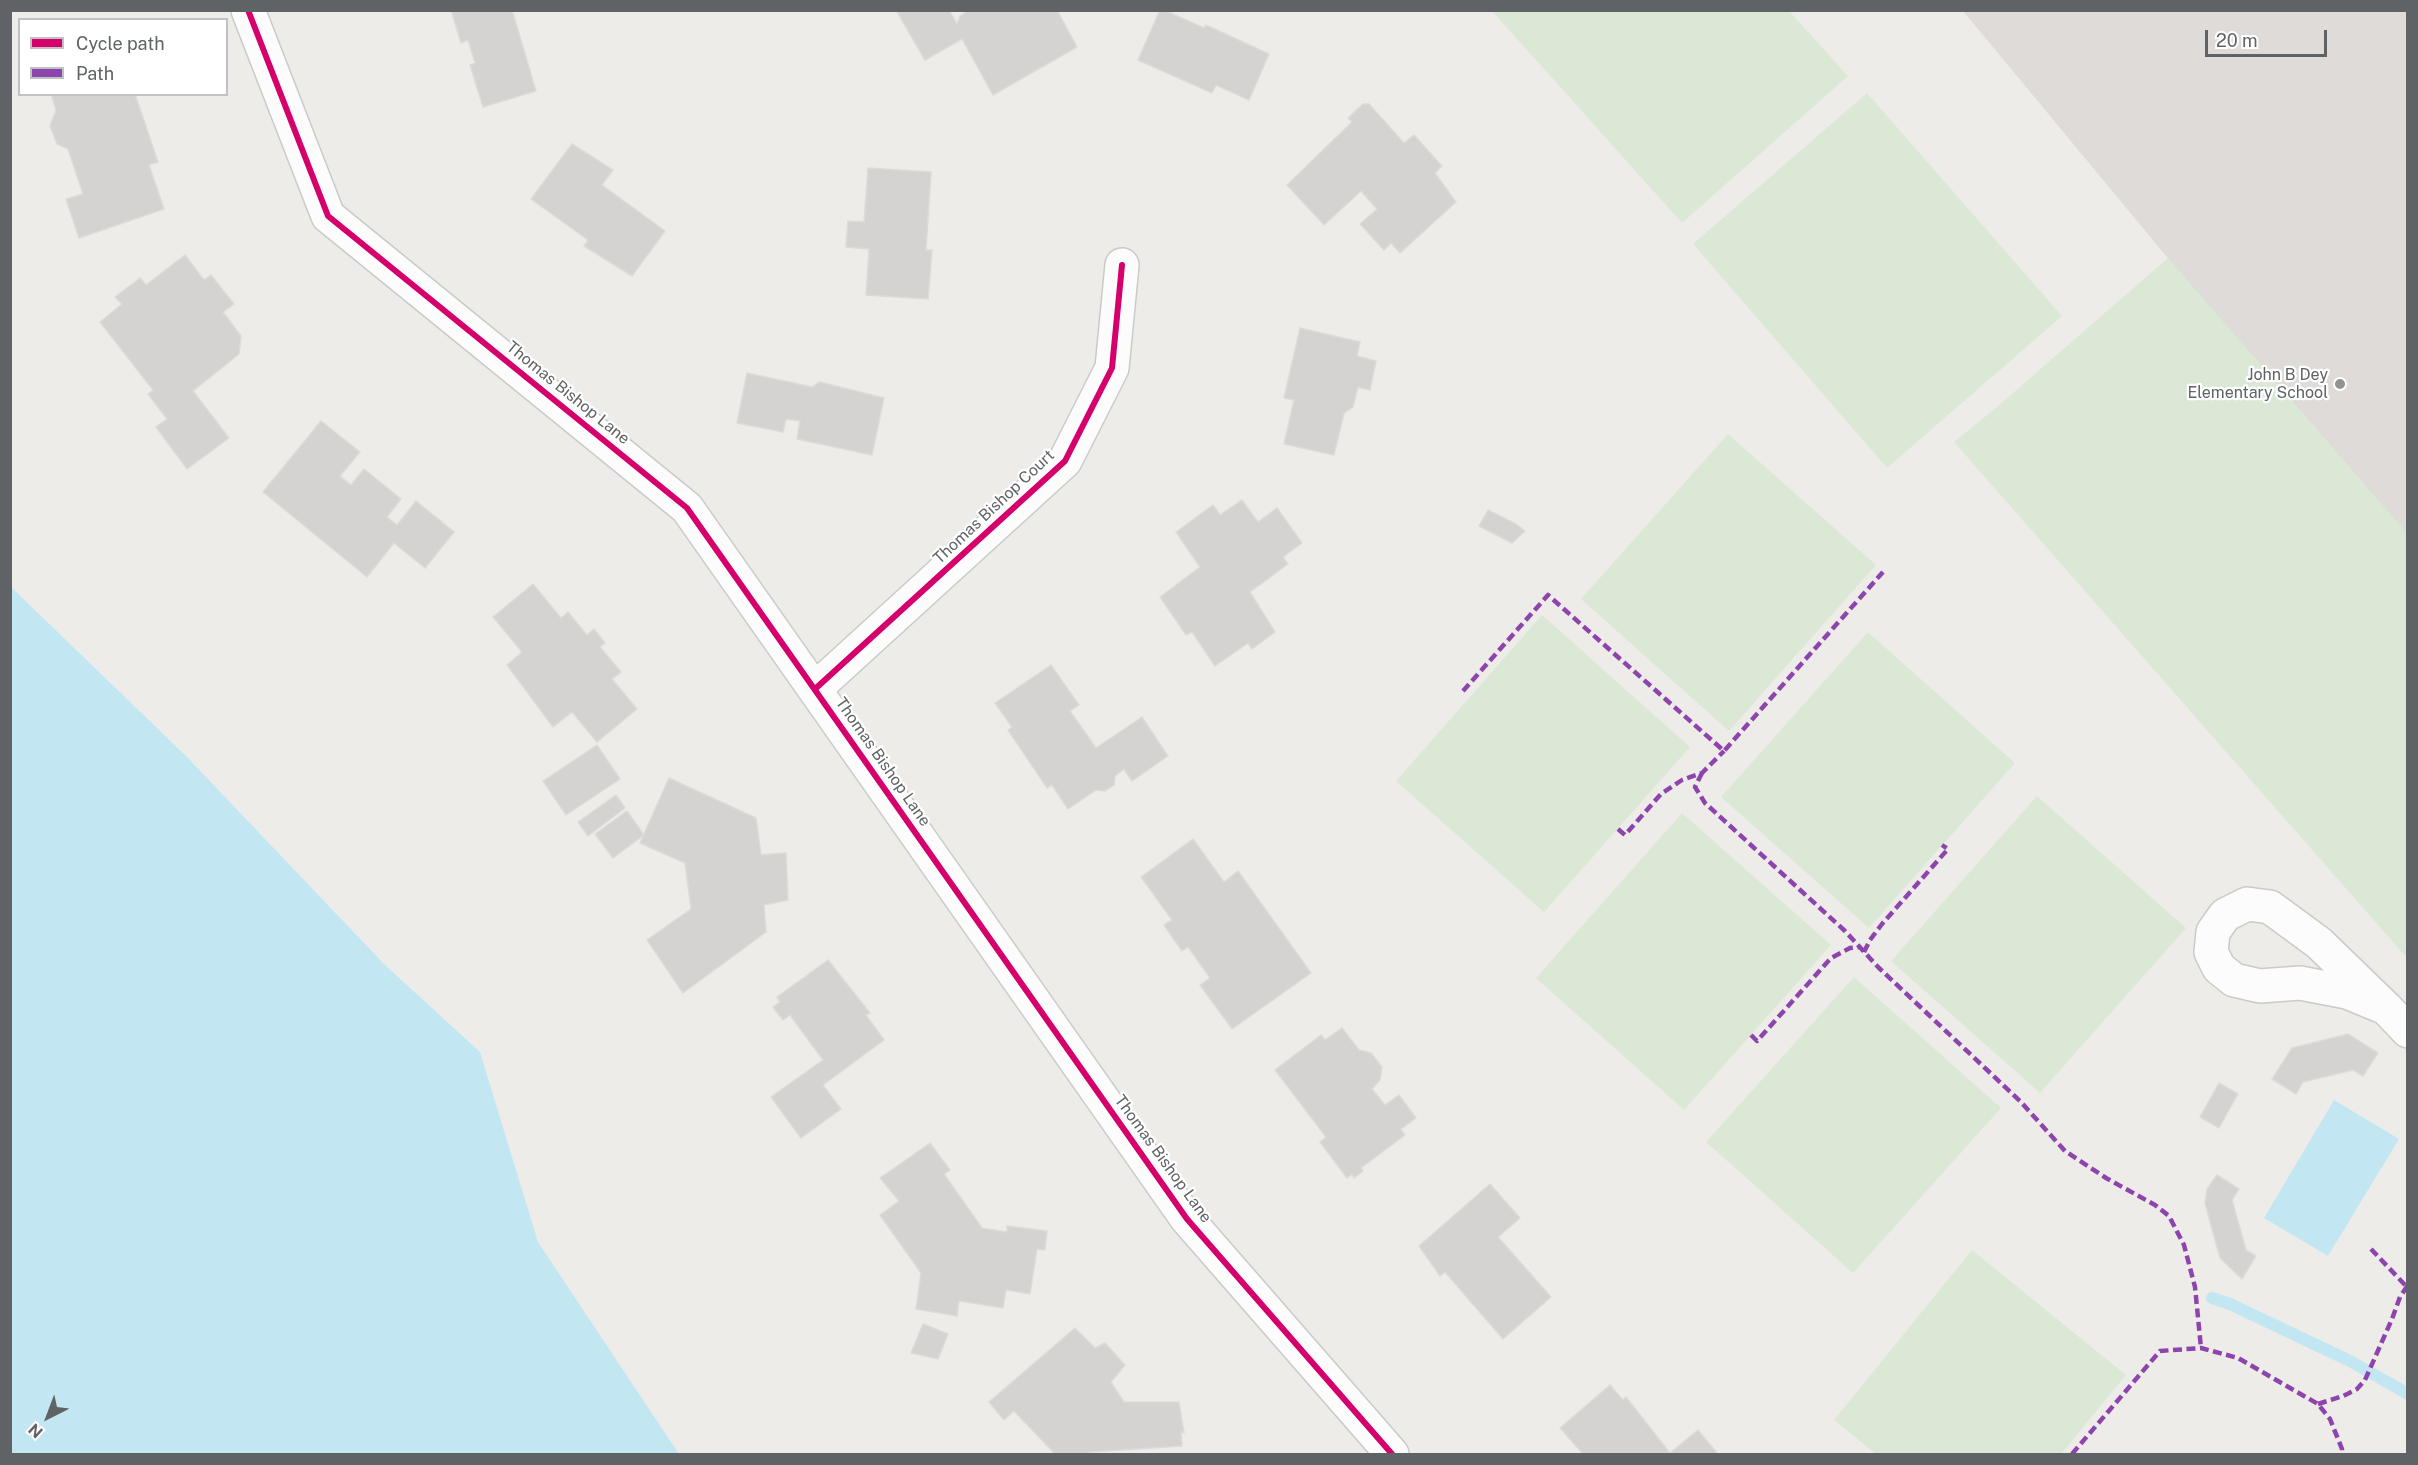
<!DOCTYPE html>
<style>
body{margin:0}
#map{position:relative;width:2418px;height:1465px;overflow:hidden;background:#eeece9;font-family:"Public Sans",sans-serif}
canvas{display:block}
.frame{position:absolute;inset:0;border:12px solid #5f6366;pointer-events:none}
.legend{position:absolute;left:18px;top:18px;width:210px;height:78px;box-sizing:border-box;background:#fff;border:2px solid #bfc1c2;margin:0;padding:8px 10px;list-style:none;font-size:18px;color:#5f6366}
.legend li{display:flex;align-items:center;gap:12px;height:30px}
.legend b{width:30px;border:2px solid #bfc1c2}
.north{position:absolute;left:18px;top:1387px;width:60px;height:60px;-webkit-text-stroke:4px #fff;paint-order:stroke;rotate:222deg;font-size:16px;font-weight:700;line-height:24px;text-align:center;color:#5f6366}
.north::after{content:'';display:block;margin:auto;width:21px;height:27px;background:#5f6366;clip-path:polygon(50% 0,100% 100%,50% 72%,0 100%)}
.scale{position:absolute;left:2205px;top:30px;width:122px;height:27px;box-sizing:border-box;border:3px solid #5f6366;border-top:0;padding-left:8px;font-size:18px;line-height:21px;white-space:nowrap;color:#5f6366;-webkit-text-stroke:4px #fff;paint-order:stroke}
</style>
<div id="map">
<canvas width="2418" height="1465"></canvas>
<div class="frame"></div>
<ul class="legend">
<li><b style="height:8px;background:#d6006c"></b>Cycle path</li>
<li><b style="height:8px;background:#8e44ad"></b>Path</li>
</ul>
<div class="north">N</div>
<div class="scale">20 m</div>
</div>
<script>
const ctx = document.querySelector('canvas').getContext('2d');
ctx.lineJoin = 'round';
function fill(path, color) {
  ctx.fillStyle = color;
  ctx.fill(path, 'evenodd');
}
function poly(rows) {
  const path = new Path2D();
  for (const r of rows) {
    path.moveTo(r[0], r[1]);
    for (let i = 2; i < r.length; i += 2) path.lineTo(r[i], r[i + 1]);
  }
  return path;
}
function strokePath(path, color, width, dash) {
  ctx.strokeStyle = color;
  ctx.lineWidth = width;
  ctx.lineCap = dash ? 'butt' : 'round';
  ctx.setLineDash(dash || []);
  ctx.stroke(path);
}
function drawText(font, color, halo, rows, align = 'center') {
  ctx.font = font + ' "Public Sans",sans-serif';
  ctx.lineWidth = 4.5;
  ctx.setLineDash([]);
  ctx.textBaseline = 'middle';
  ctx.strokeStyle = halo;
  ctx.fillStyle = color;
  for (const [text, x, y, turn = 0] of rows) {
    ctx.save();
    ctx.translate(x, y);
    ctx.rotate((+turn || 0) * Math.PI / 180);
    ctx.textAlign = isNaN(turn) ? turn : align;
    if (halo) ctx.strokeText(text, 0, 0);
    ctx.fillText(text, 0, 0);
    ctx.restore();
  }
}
const education = poly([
 [1963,11,2407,11,2407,533,2376,509]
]);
const green = poly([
 [1492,11,1789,11,1848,76,1682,223],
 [1867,93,2062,316,1887,468,1693,244],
 [2168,258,2407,533,2407,958,1954,442,1998,406],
 [1728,434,1876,565,1729,731,1581,599],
 [1542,615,1690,747,1544,912,1396,781],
 [1868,632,2015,763,1869,928,1721,797],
 [2037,796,2186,928,2040,1093,1891,961],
 [1682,813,1831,945,1684,1110,1536,978],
 [1854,977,2001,1108,1853,1273,1706,1142],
 [1972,1250,2126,1375,2061,1454,1876,1454,1834,1420]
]);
const water = poly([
 [11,587,186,756,385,965,480,1052,538,1242,679,1454,11,1454],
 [2334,1100,2399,1139,2328,1256,2264,1218]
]);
const stream = poly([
 [2212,1298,2230,1304,2350,1361,2408,1394]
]);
const building = poly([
 [451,10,512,10,536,91,483,107,470,65,475,63,468,40,461,43,451,10],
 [896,10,949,10,957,24,960,16,969,10,1057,10,1077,47,993,95,962,39,925,60,896,10],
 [1160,10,1164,10,1204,28,1206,25,1269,54,1249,100,1216,85,1212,93,1138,60,1160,10],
 [51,94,135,94,158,162,149,165,164,209,79,238,66,199,83,194,68,149,57,144,50,126,56,110,51,94],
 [1363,104,1369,104,1404,143,1414,135,1442,166,1435,173,1456,202,1400,253,1391,243,1384,250,1360,224,1377,209,1361,191,1324,225,1287,185,1352,122,1348,118,1363,104],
 [572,144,613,170,602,185,665,231,632,276,584,246,588,240,531,199,572,144],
 [868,168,931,172,926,250,932,250,928,299,866,295,869,249,846,247,848,221,864,222,868,168],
 [185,255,204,280,211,275,234,304,223,312,241,336,239,354,193,391,229,438,187,469,156,427,167,419,148,394,153,390,100,322,122,304,115,297,140,278,146,285,185,255],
 [1300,328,1360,342,1357,356,1376,361,1370,390,1358,387,1353,407,1344,413,1334,455,1284,444,1294,400,1284,398,1300,328],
 [747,373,812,387,820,382,884,398,872,455,797,439,800,421,786,419,783,432,737,423,747,373],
 [321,421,360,452,340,476,351,485,364,469,401,499,387,517,397,525,416,501,454,532,425,568,394,543,367,577,263,492,321,421],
 [1242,500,1258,522,1277,508,1302,543,1283,557,1288,564,1250,592,1275,632,1252,649,1248,643,1215,666,1192,632,1186,635,1160,597,1200,567,1176,532,1213,505,1220,515,1242,500],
 [1488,510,1516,524,1525,531,1512,543,1479,526,1488,510],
 [533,584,561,618,568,612,587,635,594,629,605,643,600,647,621,672,612,679,637,709,597,742,572,712,553,727,507,665,522,652,493,617,533,584],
 [1051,665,1079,705,1070,711,1096,748,1142,717,1168,756,1132,781,1124,769,1115,776,1114,785,1105,791,1096,790,1068,809,1052,785,1047,788,1008,730,1012,727,995,703,1051,665],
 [597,745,620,779,566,815,543,781,597,745],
 [669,778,756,818,761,855,786,853,788,900,764,905,766,932,683,993,647,940,691,909,685,863,640,843,669,778],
 [616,795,625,808,588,836,578,822,616,795],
 [627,811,644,835,613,858,595,834,627,811],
 [1193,839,1224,882,1238,871,1311,973,1232,1029,1200,985,1210,978,1188,947,1182,951,1164,925,1172,920,1141,877,1193,839],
 [828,960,870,1013,866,1015,884,1040,823,1085,841,1109,801,1138,771,1097,823,1060,790,1015,783,1020,773,1007,780,1002,777,997,828,960],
 [1342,1028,1359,1050,1371,1053,1382,1067,1380,1080,1372,1089,1385,1105,1399,1095,1416,1118,1401,1129,1405,1135,1361,1168,1363,1171,1354,1178,1352,1174,1347,1178,1320,1142,1326,1137,1275,1070,1321,1035,1325,1040,1342,1028],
 [2348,1034,2378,1053,2363,1076,2353,1070,2303,1082,2296,1094,2272,1079,2292,1048,2348,1034],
 [2219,1083,2238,1094,2219,1128,2200,1117,2219,1083],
 [930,1143,950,1170,944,1174,982,1228,1007,1232,1007,1226,1047,1231,1045,1250,1037,1249,1030,1294,1006,1290,1003,1308,959,1301,957,1316,916,1309,921,1273,880,1215,899,1201,880,1178,930,1143],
 [2217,1175,2239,1189,2232,1200,2246,1250,2256,1256,2242,1279,2220,1258,2205,1203,2207,1189,2217,1175],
 [1490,1184,1520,1218,1498,1237,1551,1297,1503,1339,1445,1272,1440,1276,1419,1246,1490,1184],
 [923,1324,948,1334,938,1359,911,1353,923,1324],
 [1075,1328,1095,1348,1105,1343,1125,1365,1111,1382,1124,1402,1179,1402,1184,1433,1181,1432,1182,1446,1090,1452,1087,1454,1055,1454,1014,1411,1004,1420,989,1402,1075,1328],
 [1610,1385,1623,1400,1626,1397,1670,1453,1698,1430,1718,1454,1583,1454,1560,1428,1610,1385]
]);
const minor = poly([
 [248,10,328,216,687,508,1187,1219,1392,1454],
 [815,689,1065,461,1112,368,1122,265],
 [2386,1008,2347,992,2300,983,2260,986,2234,980,2219,968,2211,952,2213,932,2225,915,2247,904,2270,907,2319,943,2386,1008,2408,1031]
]);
const quiet = poly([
 [1463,691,1548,595,1724,751,1883,572],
 [1702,773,1695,787,1705,803,1845,931,1879,968,2020,1101,2065,1151,2106,1178,2155,1205,2169,1216,2184,1245,2195,1287,2201,1348],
 [1618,829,1625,835,1661,794,1682,780,1702,773,1724,751],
 [1864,952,1870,940,1882,924,1948,849,1942,845],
 [1751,1035,1757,1041,1831,958,1850,948,1860,947],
 [2371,1249,2406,1286],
 [2318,1404,2343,1396,2357,1389,2365,1380,2392,1319,2400,1297,2408,1285],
 [2072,1454,2160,1351,2201,1348,2238,1358,2318,1404,2330,1419,2342,1449,2342,1454]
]);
const cycleway = poly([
 [248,10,328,216,687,508,1187,1219,1392,1454],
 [815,689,1065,461,1112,368,1122,265]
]);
const markers = [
 [2340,384,6,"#919394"]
];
const poiNames = [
 ["John B Dey",2328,375],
 ["Elementary School",2328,393]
];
const streetNames = [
 ["Thomas Bishop Lane",568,393,39],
 ["Thomas Bishop Court",994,507,-43],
 ["Thomas Bishop Lane",883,762,55],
 ["Thomas Bishop Lane",1163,1159,54]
];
fill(education, '#dedbd8');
fill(green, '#dbe8d6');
fill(water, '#c3e7f2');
strokePath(stream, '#c3e7f2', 12);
fill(building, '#d5d3d2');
strokePath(building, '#dddbd8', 1.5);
strokePath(minor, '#cacac9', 36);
strokePath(minor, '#fcfcfc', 33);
strokePath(quiet, '#8e44ad', 4.5, [9, 4.5]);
strokePath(cycleway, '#d6006c', 6);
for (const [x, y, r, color] of markers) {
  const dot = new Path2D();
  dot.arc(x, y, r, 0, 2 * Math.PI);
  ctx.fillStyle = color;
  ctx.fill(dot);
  strokePath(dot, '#fff', 2);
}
drawText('16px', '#5f6366', '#fff', poiNames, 'right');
drawText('16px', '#5f6366', '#fff', streetNames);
</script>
